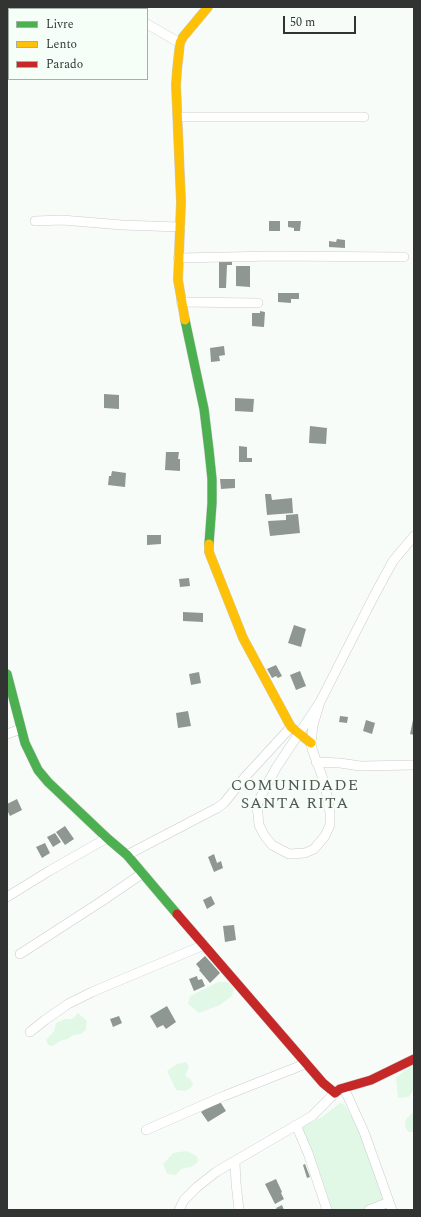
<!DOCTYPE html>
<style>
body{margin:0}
#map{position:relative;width:421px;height:1217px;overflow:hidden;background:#f8fcf9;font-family:Spectral,serif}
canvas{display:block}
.frame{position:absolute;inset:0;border:8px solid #313432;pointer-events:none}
.legend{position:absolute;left:8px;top:8px;width:140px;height:72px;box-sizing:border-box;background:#f6fef8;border:1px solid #a7ada9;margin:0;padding:5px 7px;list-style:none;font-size:12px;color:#313432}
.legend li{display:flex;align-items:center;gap:8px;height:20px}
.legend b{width:20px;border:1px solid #a7ada9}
.scale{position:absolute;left:283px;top:16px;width:73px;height:18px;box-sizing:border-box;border:2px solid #313432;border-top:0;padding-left:5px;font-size:12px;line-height:14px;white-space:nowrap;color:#313432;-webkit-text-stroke:3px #f6fef8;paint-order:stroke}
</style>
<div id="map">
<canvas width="421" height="1217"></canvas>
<div class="frame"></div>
<ul class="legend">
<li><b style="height:5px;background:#4caf50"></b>Livre</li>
<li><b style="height:5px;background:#ffc107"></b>Lento</li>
<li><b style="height:5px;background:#c62828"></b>Parado</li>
</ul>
<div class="scale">50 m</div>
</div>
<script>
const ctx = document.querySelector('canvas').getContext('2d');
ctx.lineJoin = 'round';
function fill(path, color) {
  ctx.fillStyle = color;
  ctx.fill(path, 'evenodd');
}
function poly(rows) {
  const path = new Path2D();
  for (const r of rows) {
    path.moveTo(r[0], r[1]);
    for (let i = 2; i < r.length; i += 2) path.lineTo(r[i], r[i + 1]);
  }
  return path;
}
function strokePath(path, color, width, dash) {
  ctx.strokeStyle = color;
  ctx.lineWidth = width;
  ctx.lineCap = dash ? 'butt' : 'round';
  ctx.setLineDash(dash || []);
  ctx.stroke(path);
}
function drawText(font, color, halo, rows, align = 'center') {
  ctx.font = font + ' Spectral,serif';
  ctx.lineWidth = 4;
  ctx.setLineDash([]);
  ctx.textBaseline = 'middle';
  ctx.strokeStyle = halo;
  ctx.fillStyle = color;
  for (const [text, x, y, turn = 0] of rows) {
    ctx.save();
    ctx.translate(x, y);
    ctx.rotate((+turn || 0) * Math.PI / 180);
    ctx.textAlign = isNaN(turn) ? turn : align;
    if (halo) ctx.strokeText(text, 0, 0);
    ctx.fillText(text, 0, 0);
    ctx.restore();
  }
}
const green = poly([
 [218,982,228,982,234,988,232,996,220,1005,199,1013,188,1004,190,996],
 [78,1013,87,1021,86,1030,81,1034,73,1035,68,1039,60,1041,53,1046,48,1045,46,1040,54,1031,56,1023,65,1019,72,1019],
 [186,1062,189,1066,185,1076,190,1079,193,1084,192,1087,185,1091,176,1090,167,1071,177,1064],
 [414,1065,414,1089,409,1097,398,1098,396,1078,404,1071],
 [340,1103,344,1104,359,1128,380,1189,383,1200,362,1210,332,1210,318,1168,303,1131,303,1127,307,1124,322,1117],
 [414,1111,414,1132,408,1132,405,1126,406,1119],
 [186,1151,197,1156,198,1162,191,1167,181,1169,176,1175,167,1174,163,1164,173,1153]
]);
const building = poly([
 [269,221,280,221,280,231,269,231],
 [288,221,301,221,300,231,294,231,294,228,288,227],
 [337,239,345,240,345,248,329,247,329,241,336,242],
 [219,260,232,260,232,265,227,265,226,288,219,288],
 [236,266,250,266,250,287,236,286],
 [278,293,299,293,299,299,291,299,291,303,278,302],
 [260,311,265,312,264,327,252,326,252,313,260,313],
 [224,346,225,355,219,356,220,361,211,362,210,348],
 [104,394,119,395,119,409,104,408],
 [235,398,254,399,253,412,235,411],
 [310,426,327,428,326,444,309,443],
 [239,446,247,447,247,458,252,458,252,462,239,462],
 [166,452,179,452,178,459,180,459,180,471,165,470],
 [112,471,126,473,125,487,108,485,109,476,111,476],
 [220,479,235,479,235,488,221,489],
 [265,494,271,494,272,500,292,498,293,513,267,515],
 [298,514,300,533,270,536,268,521,286,520,286,515],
 [147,535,161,535,161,544,147,545],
 [189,578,190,586,180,587,179,579],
 [183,612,203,613,203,622,183,621],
 [294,625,306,629,301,647,288,643],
 [276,665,282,676,278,678,276,676,272,678,267,669],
 [300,671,306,686,296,690,290,675],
 [199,672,201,683,191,685,189,674],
 [188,711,191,726,178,728,176,713],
 [340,716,348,717,347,723,339,722],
 [366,720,375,723,372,734,363,731],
 [413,720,414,721,414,735,410,734],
 [17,799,22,810,10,816,7,810,7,804],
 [65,826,74,839,65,845,56,832],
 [55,833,61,842,53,847,47,837],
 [45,843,50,853,42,858,36,847],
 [214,854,217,863,221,861,223,868,214,872,208,857],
 [211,896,215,904,207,909,203,900],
 [234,925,236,940,225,942,223,926],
 [205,956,220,973,210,983,199,970,200,969,196,964],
 [197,976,198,980,202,979,205,986,194,991,189,979],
 [167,1006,176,1022,166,1029,163,1025,157,1028,150,1016],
 [119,1016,122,1023,113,1027,110,1019],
 [219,1100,226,1111,208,1122,201,1112],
 [305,1164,310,1177,307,1178,303,1165],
 [276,1179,282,1192,281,1193,284,1199,275,1204,265,1184],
 [282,1205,284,1210,277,1210,276,1208]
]);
const street = poly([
 [117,7,121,9],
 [147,24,180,43],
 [178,117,364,117],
 [35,221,62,220,122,225,180,227],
 [178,258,274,256,404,257],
 [181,302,258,303],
 [320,702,313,725,311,743,312,749,322,776,327,795,330,813,330,825,325,836,314,849,305,853,289,854,272,845,264,835,259,825,257,805,265,788,276,768,320,702,374,596,393,561,414,536],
 [7,734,21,729],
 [316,762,340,763,360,766,414,765],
 [127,855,217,808,224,803,245,777,291,727],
 [7,897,49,871,107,838],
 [20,954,102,901,143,873],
 [30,1032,45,1020,68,1004,92,992,204,945],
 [344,1088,364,1132,392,1210],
 [296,1125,308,1153,327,1210],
 [146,1130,224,1096,305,1064],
 [235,1162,236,1183,239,1210],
 [179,1210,184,1200,197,1187,216,1172,312,1116,335,1093],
 [369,1210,389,1202]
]);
const fast = poly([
 [185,320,204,409,209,450,212,479,212,503,209,544],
 [7,674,25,743,38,770,48,782,107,838,127,855,177,914]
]);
const slow = poly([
 [185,320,178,280,181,202,176,85,177,70,180,43,183,37,208,7],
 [209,544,209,552,243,638,291,727,311,743]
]);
const jam = poly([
 [177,914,323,1083,335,1093,340,1089,371,1080,414,1059]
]);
const quarterNames = [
 ["COMUNIDADE",295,787],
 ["SANTA RITA",295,805]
];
fill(green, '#e2f8e7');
fill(building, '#8f9792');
strokePath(street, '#cacdcb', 10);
strokePath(fast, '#cacdcb', 10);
strokePath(slow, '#cacdcb', 10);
strokePath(jam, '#cacdcb', 10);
strokePath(street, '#fefffe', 9);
strokePath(fast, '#4caf50', 9);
strokePath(slow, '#ffc107', 9);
strokePath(jam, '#c62828', 9);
ctx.letterSpacing = '1px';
drawText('16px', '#515852', '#f6fef8', quarterNames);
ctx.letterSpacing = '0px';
</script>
